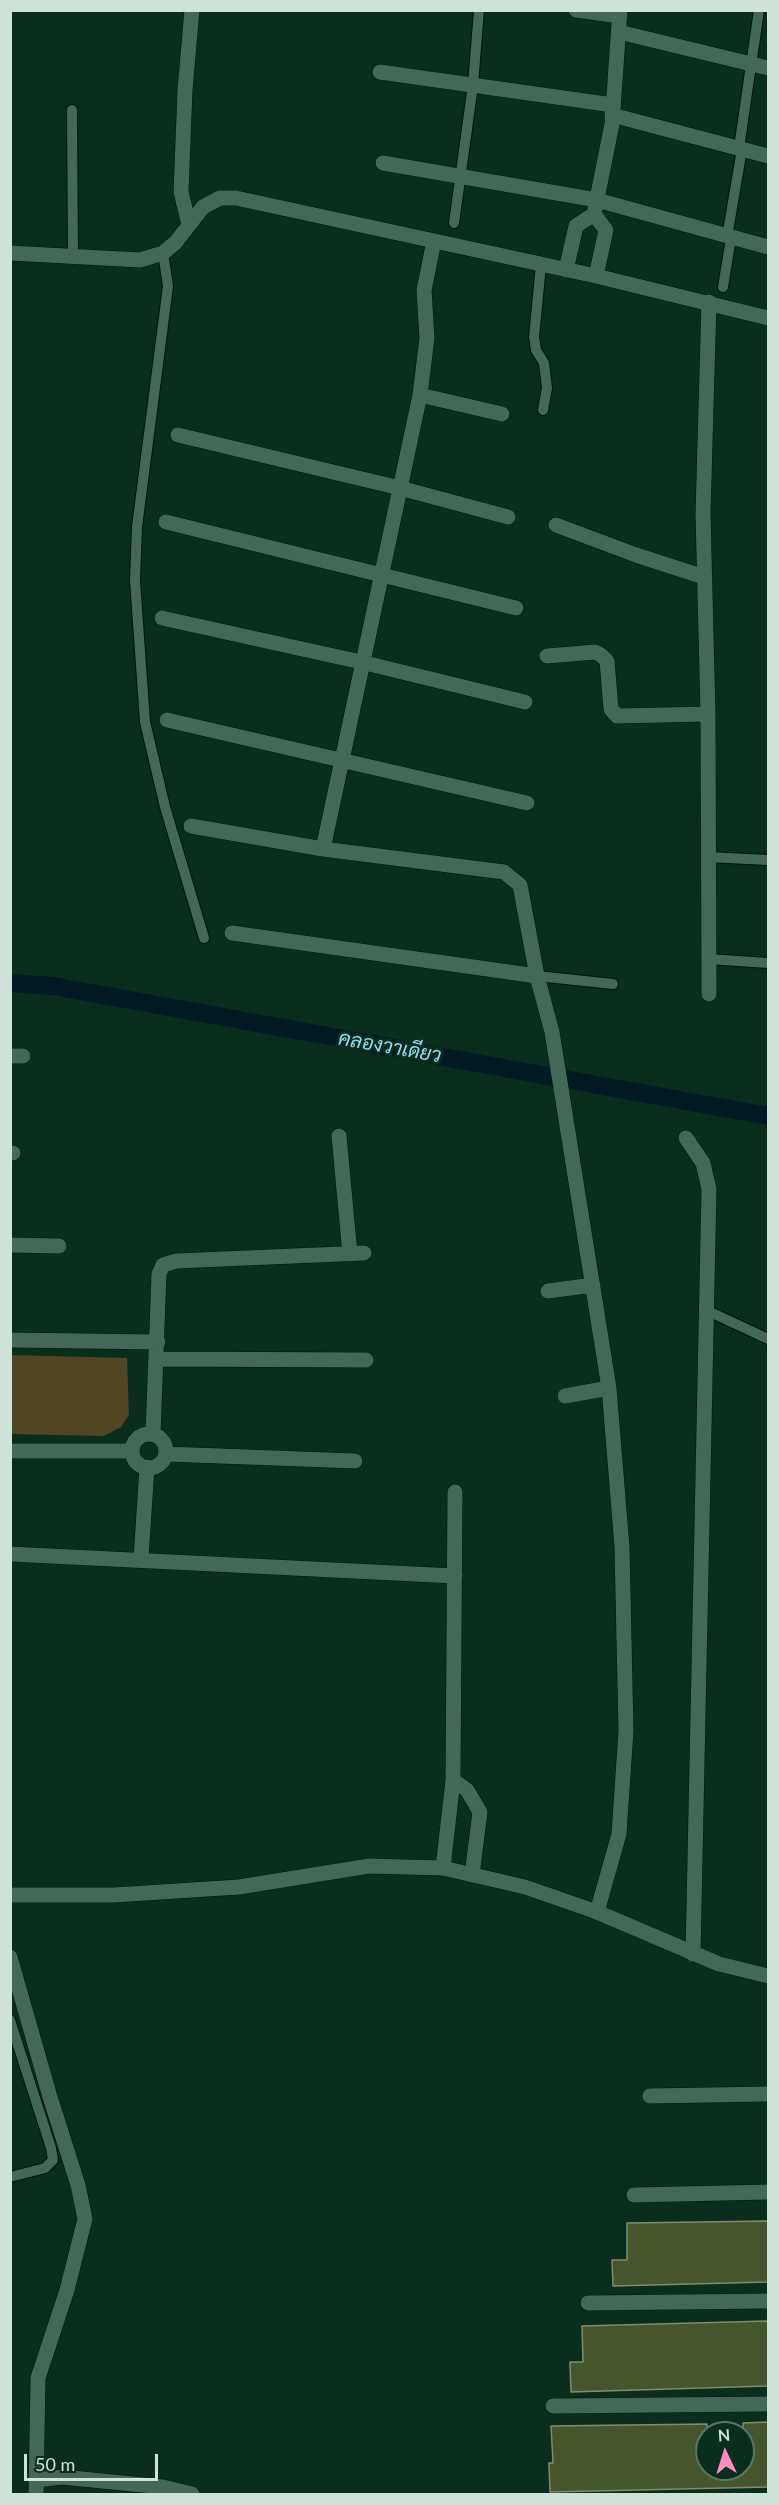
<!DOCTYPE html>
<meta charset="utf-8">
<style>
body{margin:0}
#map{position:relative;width:779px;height:2505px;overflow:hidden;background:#0b2d1e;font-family:Lato,sans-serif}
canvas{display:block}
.frame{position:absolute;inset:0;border:12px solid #d0e3d8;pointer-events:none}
.north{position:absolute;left:695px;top:2421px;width:60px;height:60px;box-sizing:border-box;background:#0b2d1e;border:2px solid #5a7668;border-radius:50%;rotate:356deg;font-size:16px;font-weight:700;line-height:24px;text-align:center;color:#d0e3d8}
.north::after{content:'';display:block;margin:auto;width:21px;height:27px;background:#fd8ebf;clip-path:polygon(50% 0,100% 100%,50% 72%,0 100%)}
.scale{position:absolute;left:24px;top:2454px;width:134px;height:27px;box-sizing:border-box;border:3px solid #d0e3d8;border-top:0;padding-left:8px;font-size:18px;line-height:21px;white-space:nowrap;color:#d0e3d8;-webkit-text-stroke:4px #0b2d1e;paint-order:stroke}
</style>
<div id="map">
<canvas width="779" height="2505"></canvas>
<div class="frame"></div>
<div class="north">N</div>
<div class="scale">50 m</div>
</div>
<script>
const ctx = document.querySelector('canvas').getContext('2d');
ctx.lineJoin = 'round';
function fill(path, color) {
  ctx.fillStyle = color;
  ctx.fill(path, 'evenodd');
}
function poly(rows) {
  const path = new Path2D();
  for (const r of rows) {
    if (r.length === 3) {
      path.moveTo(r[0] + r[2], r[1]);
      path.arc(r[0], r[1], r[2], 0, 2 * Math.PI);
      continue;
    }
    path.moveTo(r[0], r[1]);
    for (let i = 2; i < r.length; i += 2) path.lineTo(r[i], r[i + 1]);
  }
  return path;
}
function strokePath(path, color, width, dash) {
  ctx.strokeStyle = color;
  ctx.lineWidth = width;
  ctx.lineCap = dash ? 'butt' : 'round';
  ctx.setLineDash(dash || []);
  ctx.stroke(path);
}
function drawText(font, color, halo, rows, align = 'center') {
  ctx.font = font + ' Lato,Sarabun,sans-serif';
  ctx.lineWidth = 6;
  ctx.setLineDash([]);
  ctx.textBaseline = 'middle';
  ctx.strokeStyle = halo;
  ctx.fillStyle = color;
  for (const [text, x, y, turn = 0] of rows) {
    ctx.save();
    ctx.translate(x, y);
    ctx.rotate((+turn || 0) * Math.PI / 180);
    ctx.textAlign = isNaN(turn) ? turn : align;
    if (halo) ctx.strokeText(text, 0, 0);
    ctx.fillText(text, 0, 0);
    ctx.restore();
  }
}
const green = poly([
 [11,1355,127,1358,129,1415,121,1427,104,1436,11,1434]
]);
const canal = poly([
 [10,983,53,986,768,1116]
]);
const building = poly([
 [768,2221,768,2282,613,2286,612,2260,627,2260,627,2223,768,2221],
 [768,2321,768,2386,571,2392,570,2362,583,2362,582,2326,768,2321],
 [768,2422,768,2487,550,2492,549,2463,553,2463,551,2426,707,2424,707,2469,743,2469,743,2423,768,2422]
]);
const lane = poly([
 [72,110,73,257],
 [739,148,759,10],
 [454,223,473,85,479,10],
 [727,237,742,149],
 [163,253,168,286,137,527,135,580,145,722,165,807,204,938],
 [541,265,534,337,536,350,544,363,547,388,543,410],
 [723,287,731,238],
 [708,857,768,860],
 [708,959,768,963],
 [537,976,613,984],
 [706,1310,768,1339],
 [10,2020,51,2148,53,2160,45,2168,10,2177]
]);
const street = poly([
 [576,10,620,16],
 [619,32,768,68],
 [380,72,613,105],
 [612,115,768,156],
 [383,163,597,200,768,247],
 [594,214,606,230,596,276],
 [189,225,181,192,185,90,192,10],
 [10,253,140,260,163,253,176,242,203,207,220,198,236,198,596,276,768,318],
 [566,270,576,226,594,214,612,124,620,10],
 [420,395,502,414],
 [178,435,400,488,508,517],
 [166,522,516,608],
 [556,525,636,555,704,577],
 [162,618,361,662,525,702],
 [547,656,595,652,601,655,607,661,611,709,617,716,708,714],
 [167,720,527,803],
 [191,826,323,849,504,872,520,885,537,976,552,1032,609,1388,622,1547,626,1731,619,1834,597,1912],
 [323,849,420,395,427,338,424,290,434,241],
 [232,933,537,976],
 [709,994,708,714,703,514,709,302],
 [10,1056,23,1056],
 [339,1136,350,1254],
 [686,1138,703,1163,709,1189,693,1954],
 [10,1153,13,1153],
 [10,1245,59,1246],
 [548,1291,593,1285],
 [10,1340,158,1342],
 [157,1359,366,1360],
 [565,1396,609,1388],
 [149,1451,17],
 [153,1434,159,1274,163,1265,176,1261,364,1253],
 [10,1451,132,1451],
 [166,1454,355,1461],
 [10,1554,455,1576],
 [141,1559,147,1467],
 [453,1780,467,1790,480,1812,472,1875],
 [443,1868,453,1780,455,1492],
 [10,1957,50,2097,78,2185,85,2219,67,2290,38,2378,36,2494],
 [650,2096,768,2094],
 [634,2195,768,2192],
 [588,2303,768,2301],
 [553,2406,768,2404],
 [36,2480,62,2477,163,2487,192,2494]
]);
const secondary = poly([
 [10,1895,114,1895,239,1887,369,1866,443,1868,525,1887,597,1912,719,1964,768,1976]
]);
const waterNames = [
 ["คลองวาเดียว",390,1047,10]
];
fill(green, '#504621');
strokePath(canal, '#001924', 18);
fill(building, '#45562c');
strokePath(building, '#7f8d6d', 1.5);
strokePath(lane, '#001409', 12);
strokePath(street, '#001409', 16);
strokePath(secondary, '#001409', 16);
strokePath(lane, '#456755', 10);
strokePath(street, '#456755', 15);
strokePath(secondary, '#456755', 15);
drawText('italic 20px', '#98daf8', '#0b2d1e', waterNames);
</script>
